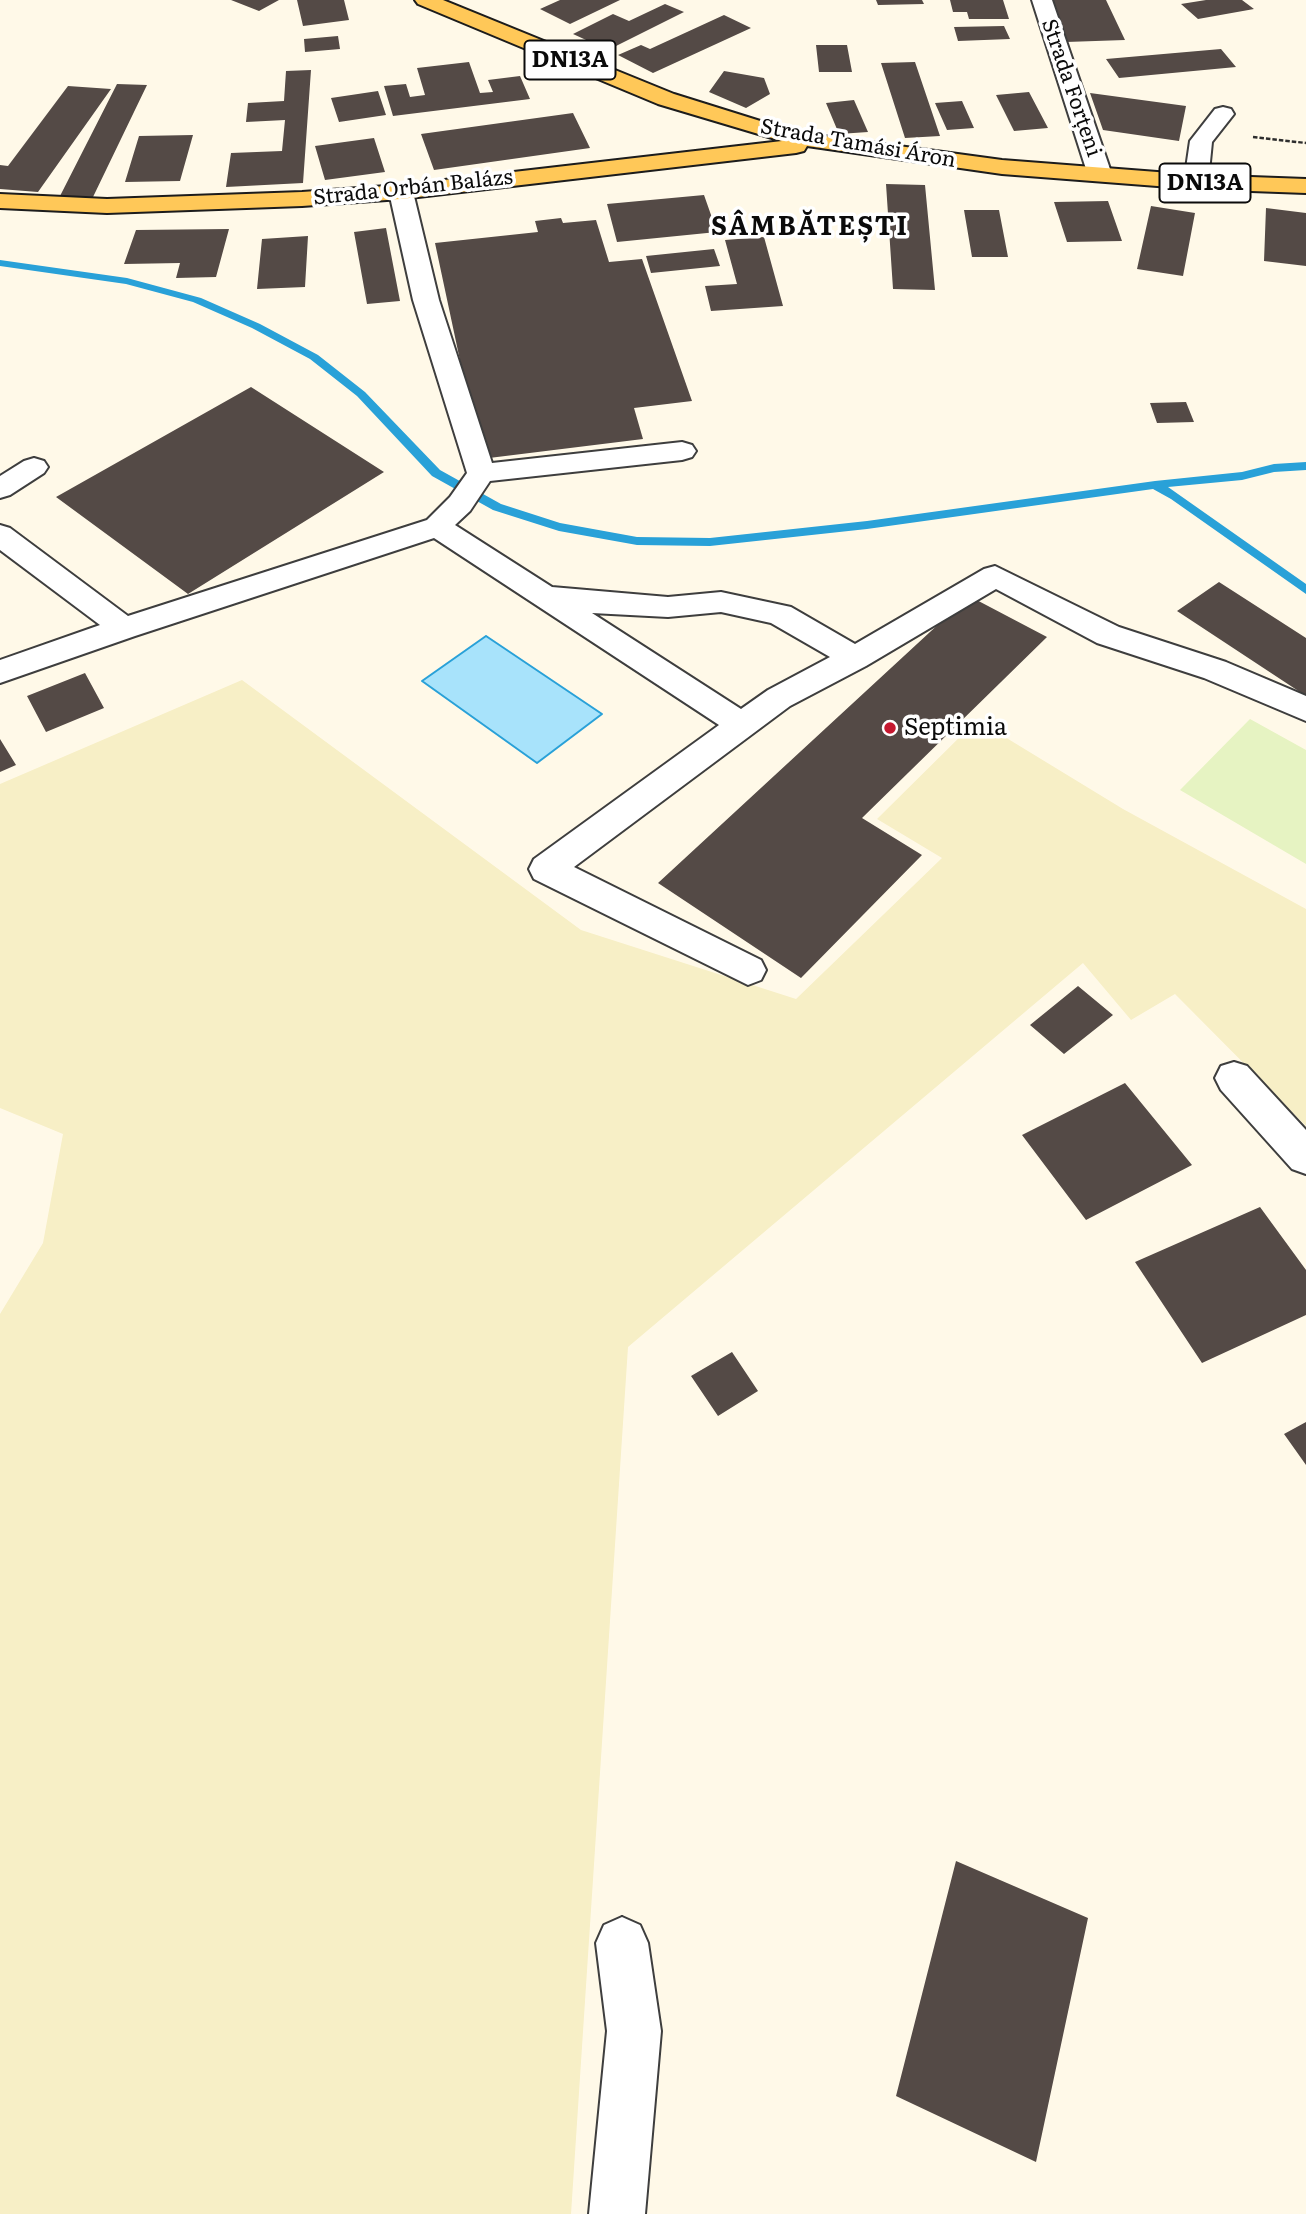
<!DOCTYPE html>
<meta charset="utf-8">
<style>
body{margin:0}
canvas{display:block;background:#fff9e8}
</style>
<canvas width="1306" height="2214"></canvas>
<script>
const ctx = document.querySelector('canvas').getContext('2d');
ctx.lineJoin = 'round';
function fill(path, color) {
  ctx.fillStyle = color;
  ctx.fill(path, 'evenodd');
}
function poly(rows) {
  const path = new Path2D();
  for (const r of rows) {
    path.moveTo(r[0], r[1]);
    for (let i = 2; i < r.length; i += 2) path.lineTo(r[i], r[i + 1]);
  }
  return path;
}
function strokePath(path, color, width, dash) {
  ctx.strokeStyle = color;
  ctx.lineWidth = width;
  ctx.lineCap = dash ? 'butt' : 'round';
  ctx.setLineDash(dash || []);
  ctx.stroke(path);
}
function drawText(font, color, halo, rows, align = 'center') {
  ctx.font = font + ' Literata,serif';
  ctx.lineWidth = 7;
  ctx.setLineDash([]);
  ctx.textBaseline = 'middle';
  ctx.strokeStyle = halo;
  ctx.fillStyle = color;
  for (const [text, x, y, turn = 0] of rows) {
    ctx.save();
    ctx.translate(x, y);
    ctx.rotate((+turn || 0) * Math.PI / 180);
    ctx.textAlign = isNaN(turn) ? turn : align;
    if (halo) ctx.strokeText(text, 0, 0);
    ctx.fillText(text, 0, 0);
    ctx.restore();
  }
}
const farmland = poly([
 [242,680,581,930,796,999,942,858,877,819,977,720,1123,809,1306,909,1306,1126,1175,994,1131,1020,1083,963,628,1347,571,2214,0,2214,0,1314,43,1243,63,1134,0,1108,0,784]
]);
const pitch = poly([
 [1250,719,1306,750,1306,864,1180,790]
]);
const water = poly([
 [486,636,602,714,537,763,422,681,486,636]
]);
const stream = poly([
 [0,260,127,278,201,298,260,324,318,355,365,392,440,470,501,504,560,523,637,537,710,538,867,521,1155,481,1242,472,1274,464,1306,462,1306,470,1274,472,1242,480,1168,487,1306,584,1306,594,1171,499,1153,489,867,529,710,546,637,545,559,531,493,510,432,476,357,396,310,359,252,328,193,302,126,284,0,266,0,260]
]);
const building = poly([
 [231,0,279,0,259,11],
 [297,0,344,0,349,20,303,26],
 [560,0,620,0,570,24,540,9],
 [876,0,922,0,924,4,878,5],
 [950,0,1003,0,1009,19,969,19,967,12,953,12],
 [1048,0,1106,0,1125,40,1066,42],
 [1206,0,1242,0,1254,9,1198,19,1181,4],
 [665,4,684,12,608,50,573,34,613,14,629,21],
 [724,15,751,28,653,73,618,55,641,45,650,49],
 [1004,26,1010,39,958,41,954,27],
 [338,36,340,49,305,52,304,39],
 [816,45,847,45,852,72,819,72],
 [1221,49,1236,67,1119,78,1106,59],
 [469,62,480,93,493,92,488,80,520,76,530,99,393,116,384,86,406,84,410,97,425,95,417,68],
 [915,62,940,136,905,138,881,63],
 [311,70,303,183,226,187,231,153,282,151,285,120,246,122,248,103,284,101,286,71],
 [724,71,764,78,770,94,746,108,709,92],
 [117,84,147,85,93,197,60,196],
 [68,86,111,89,38,192,0,189,0,165,8,166],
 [378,91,386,115,339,122,331,98],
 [1029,92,1048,128,1014,131,996,95],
 [1090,93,1186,106,1179,141,1103,130],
 [854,100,868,132,839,134,826,103],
 [962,101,974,128,947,130,935,103],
 [573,113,590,148,434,170,421,134],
 [193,135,180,181,125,182,139,136],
 [374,138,385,172,325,180,315,146],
 [886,184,925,185,935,290,893,289],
 [704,195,717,232,617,242,607,204],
 [1108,201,1122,241,1067,242,1054,202],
 [1151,206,1195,213,1183,276,1137,269],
 [1266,208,1306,213,1306,266,1264,261],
 [964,210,999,210,1008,257,972,257],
 [561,218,563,223,596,220,609,262,642,259,692,401,634,408,643,439,481,459,435,243,538,232,535,221],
 [386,228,400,301,367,304,354,232],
 [229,229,216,277,176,278,180,263,124,264,136,230],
 [308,236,305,287,257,289,262,239],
 [764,237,783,306,711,311,705,286,737,284,725,240],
 [714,249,720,266,651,273,646,256],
 [251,387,384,472,188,594,56,497],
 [1186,402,1194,422,1157,423,1150,403],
 [1219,582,1306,638,1306,696,1177,611],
 [969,596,1047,637,862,818,922,855,801,978,658,883],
 [85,673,104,708,46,732,27,696],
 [0,739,16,765,0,772],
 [1078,986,1113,1015,1064,1054,1030,1025],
 [1125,1083,1192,1165,1086,1220,1022,1135],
 [1260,1207,1306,1270,1306,1315,1202,1363,1135,1262],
 [732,1352,758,1391,718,1416,691,1376],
 [1306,1422,1306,1465,1284,1434],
 [956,1861,1088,1918,1036,2162,896,2096]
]);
const path = poly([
 [1253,137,1306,143]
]);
const minor = poly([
 [1032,0,1052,0,1110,169,1115,176,1111,181,1095,181,1086,169,1032,0],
 [1223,107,1231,109,1234,114,1212,142,1208,182,1204,187,1188,187,1184,182,1190,141,1215,109,1223,107],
 [401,185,409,187,413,192,439,300,492,463,682,442,692,445,696,451,692,457,682,460,490,481,470,511,455,525,552,587,668,597,721,592,791,607,855,644,984,569,995,566,1119,627,1226,662,1306,696,1306,721,1204,678,1097,643,996,589,866,666,790,706,574,867,761,960,766,970,761,980,748,985,534,879,529,869,534,859,719,725,434,538,135,636,0,683,0,660,100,625,0,550,0,525,10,528,128,616,427,520,450,497,467,473,413,300,389,192,393,187,401,185],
 [721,612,771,623,830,657,768,690,741,709,592,613,668,617,721,612],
 [34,458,44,461,48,467,44,473,10,495,0,498,0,476,24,461,34,458],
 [1234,1062,1247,1066,1306,1130,1306,1174,1292,1169,1221,1090,1215,1078,1221,1066,1234,1062],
 [622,1917,640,1925,648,1943,661,2031,645,2214,589,2214,607,2031,596,1943,604,1925,622,1917]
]);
const major = poly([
 [415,0,443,0,674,94,773,125,825,136,1002,160,1196,175,1306,179,1306,193,1196,189,1002,174,807,146,804,151,796,153,401,199,302,206,107,213,0,208,0,194,107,199,302,192,401,185,782,141,658,104,418,4,415,0]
]);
const markers = [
 [890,728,7,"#c5182f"]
];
const farStreetnames = [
 ["Strada Forțeni",1071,88,71],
 ["Strada Tamási Áron",858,144,10],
 ["Strada Orbán Balázs",413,188,-6]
];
const shields = [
 [570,60,91],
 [1205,183,91]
];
const shieldNames = [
 ["DN13A",570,60],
 ["DN13A",1205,183]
];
const poiNames = [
 ["Septimia",904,728]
];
const farDistrictnames = [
 ["SÂMBĂTEȘTI",810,227]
];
fill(farmland, '#f7efc6');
fill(pitch, '#e6f3c2');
fill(water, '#a8e3fb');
strokePath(water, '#29a1d8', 2);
fill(stream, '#29a1d8');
fill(building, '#544a46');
strokePath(minor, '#3e3e3e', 4);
strokePath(major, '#1c1c1c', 4);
strokePath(path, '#2d2d2d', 2.5, [4.5, 2]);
fill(minor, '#fff');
fill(major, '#ffc858');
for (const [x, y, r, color] of markers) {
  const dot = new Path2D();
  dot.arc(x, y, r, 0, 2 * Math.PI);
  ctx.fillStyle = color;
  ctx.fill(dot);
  strokePath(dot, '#fff', 2.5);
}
drawText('21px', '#0b0b0b', '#fff', farStreetnames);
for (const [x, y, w] of shields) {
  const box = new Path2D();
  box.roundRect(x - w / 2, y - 19.5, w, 39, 5);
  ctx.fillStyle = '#fff';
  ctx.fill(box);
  strokePath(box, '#0b0b0b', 2);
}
drawText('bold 23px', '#0b0b0b', null, shieldNames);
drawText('24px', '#0b0b0b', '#fff', poiNames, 'left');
ctx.letterSpacing = '2px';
drawText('bold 26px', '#0b0b0b', '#fff', farDistrictnames);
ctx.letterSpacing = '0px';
</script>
